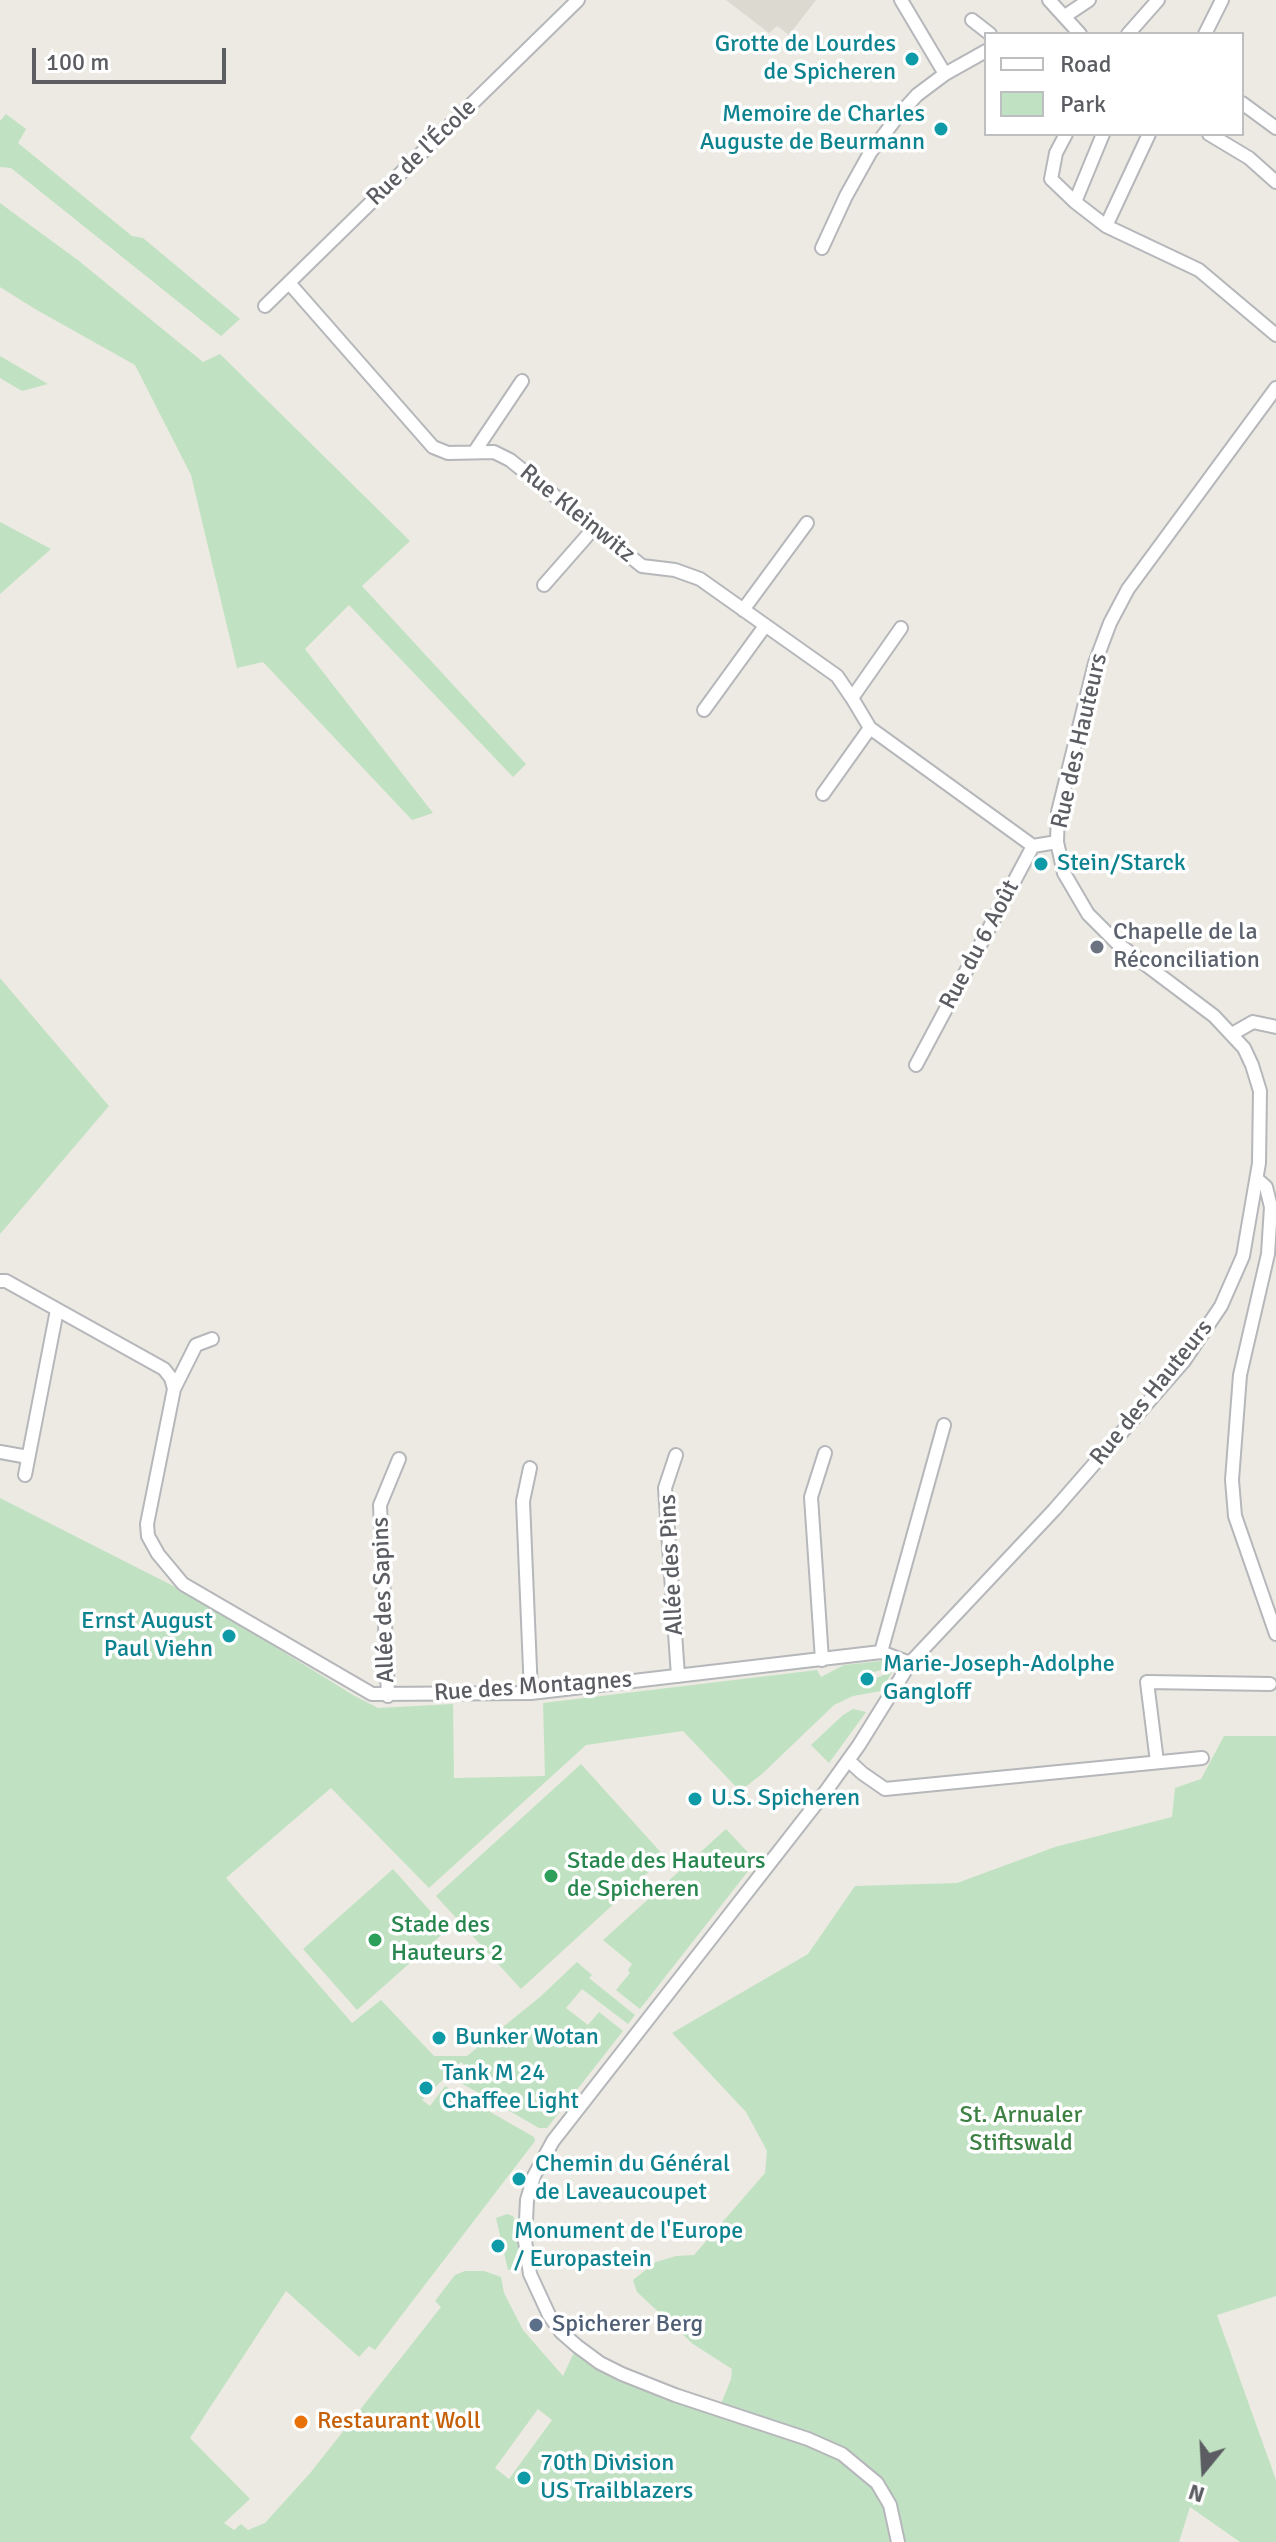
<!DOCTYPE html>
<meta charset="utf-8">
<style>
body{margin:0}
#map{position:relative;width:1276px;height:2542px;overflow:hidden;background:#eceae2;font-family:Signika,sans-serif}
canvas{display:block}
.legend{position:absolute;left:984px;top:32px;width:260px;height:104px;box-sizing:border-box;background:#fff;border:2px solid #bdbec0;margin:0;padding:10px 14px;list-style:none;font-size:24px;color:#5b5d62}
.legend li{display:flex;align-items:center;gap:16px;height:40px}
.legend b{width:40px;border:2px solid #bdbec0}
.north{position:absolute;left:1164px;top:2430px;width:80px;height:80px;-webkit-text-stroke:6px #fff;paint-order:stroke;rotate:198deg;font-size:22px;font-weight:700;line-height:32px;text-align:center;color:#5b5d62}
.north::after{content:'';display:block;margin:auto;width:28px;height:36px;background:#5b5d62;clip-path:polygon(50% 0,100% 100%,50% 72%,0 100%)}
.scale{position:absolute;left:32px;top:48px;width:194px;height:36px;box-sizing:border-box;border:4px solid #5b5d62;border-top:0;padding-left:10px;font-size:24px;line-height:28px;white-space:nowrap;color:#5b5d62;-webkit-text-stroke:6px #fff;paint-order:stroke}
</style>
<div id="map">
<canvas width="1276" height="2542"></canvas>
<ul class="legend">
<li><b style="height:10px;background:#fff"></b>Road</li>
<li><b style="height:22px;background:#c1e2c2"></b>Park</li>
</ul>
<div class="north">N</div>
<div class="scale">100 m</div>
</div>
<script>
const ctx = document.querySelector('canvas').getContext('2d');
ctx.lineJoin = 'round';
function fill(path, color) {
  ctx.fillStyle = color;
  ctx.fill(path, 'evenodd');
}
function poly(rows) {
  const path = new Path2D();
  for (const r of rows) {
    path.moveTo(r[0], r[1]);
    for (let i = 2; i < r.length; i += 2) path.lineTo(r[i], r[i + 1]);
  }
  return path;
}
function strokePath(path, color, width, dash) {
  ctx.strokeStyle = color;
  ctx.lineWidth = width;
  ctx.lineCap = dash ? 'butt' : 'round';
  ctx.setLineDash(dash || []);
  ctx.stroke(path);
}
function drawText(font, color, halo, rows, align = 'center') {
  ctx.font = font + ' Signika,sans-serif';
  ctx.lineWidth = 7;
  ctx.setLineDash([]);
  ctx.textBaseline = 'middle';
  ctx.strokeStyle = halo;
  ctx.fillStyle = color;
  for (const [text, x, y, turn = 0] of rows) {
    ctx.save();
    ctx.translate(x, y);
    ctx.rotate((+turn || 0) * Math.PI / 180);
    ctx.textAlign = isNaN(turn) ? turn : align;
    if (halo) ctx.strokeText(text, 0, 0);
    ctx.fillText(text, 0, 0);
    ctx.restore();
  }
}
const education = poly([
 [726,0,816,0,789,35,777,26,769,33]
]);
const green = poly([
 [6,114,26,129,18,143,132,236,143,238,240,319,221,336,11,168,0,167,0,121],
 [0,203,79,261,203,362,220,354,410,541,362,586,526,764,513,777,349,605,305,649,433,813,412,820,263,662,237,668,191,475,135,365,35,309,0,287],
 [0,356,48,384,22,391,0,378],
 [0,522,51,549,0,594],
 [0,978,109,1106,0,1234],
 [0,1498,193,1596,353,1695,378,1708,453,1704,454,1778,545,1776,543,1703,817,1670,821,1677,844,1665,889,1660,890,1663,885,1669,859,1676,864,1687,874,1682,873,1679,892,1672,881,1691,853,1696,834,1705,762,1774,740,1791,683,1731,586,1745,429,1888,331,1788,226,1878,352,2023,381,2000,434,2056,467,2056,540,1997,577,1962,592,1975,589,1978,635,2015,628,2024,582,1989,566,2008,588,2025,599,2012,623,2031,547,2128,539,2128,456,2080,466,2066,461,2062,422,2100,430,2106,445,2086,534,2137,535,2141,375,2350,369,2346,359,2357,286,2291,190,2438,250,2499,224,2523,234,2530,241,2524,248,2530,265,2523,311,2472,441,2307,435,2301,455,2275,465,2271,484,2271,501,2277,504,2293,523,2330,563,2376,577,2346,600,2363,719,2409,731,2379,732,2369,693,2344,637,2292,633,2280,656,2262,676,2256,694,2255,765,2173,767,2151,746,2112,672,2033,808,1954,855,1886,957,1883,1055,1847,1172,1817,1175,1788,1201,1779,1224,1736,1276,1736,1276,2296,1217,2315,1276,2480,1276,2542,1240,2542,1190,2507,1179,2542,0,2542],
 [538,2409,552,2420,509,2479,495,2468],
 [853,1709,866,1712,829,1763,811,1745,843,1715],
 [581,1764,665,1857,521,1989,436,1896],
 [726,1829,756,1861,640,2009,616,1990,630,1973,628,1970,632,1964,603,1940],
 [393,1869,447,1930,357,2010,303,1949],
 [507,2214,513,2216,516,2222,519,2260,514,2269,508,2270,496,2218]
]);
const minor = poly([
 [901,0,945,74],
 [1049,0,1080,34],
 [1065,16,1089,0],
 [972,20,990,34],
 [1128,34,1158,0],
 [1205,34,1222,0],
 [1242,103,1276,128],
 [1066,134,1056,153,1051,179,1075,202,1106,226,1199,270,1276,335],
 [1209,134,1249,158,1276,182],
 [1075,202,1103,134],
 [1106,226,1149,134],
 [822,248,846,196,870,153,898,116,917,95,945,74,986,51],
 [290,284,433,447,448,453,494,452,510,460,642,566,675,570,700,579,837,676,852,698,870,728,1033,846],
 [265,306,578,0],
 [475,451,522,381],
 [544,585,594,528],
 [743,610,807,523],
 [852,698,901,628],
 [704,710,765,626],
 [823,794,870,728],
 [1232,1034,1253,1022,1276,1027],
 [916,1065,1033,846,1057,842],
 [1257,1179,1266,1187,1271,1207,1268,1254,1240,1375,1232,1480,1235,1516,1276,1634],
 [0,1281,6,1281,164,1369,171,1378,174,1389,147,1524,148,1536,158,1554,183,1584,372,1694,531,1693,881,1652,910,1663],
 [174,1389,196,1345,212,1339],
 [0,1452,28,1457],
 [676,1455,665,1488,678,1676],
 [530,1468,523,1501,531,1693],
 [25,1475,57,1310],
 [881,1652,944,1425],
 [822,1660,811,1497,825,1453],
 [388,1696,380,1505,399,1459],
 [848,1760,862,1773,885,1789,1202,1758],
 [1157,1762,1147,1682,1270,1684],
 [898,2542,890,2505,877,2483,842,2454,808,2439,675,2395,622,2374,600,2363,577,2346,561,2332,549,2315,530,2274,525,2241,527,2200,534,2176,553,2141,826,1791,859,1745,910,1663,1054,1510,1184,1361,1221,1306,1243,1256,1259,1163,1260,1091,1252,1065,1244,1048,1214,1016,1117,943,1088,914,1064,873,1057,842,1058,812,1095,663,1110,623,1128,589,1276,388]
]);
const markers = [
 [912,59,8,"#0f9aa8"],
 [941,129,8,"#0f9aa8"],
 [1041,864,8,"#0f9aa8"],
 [1097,947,8,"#6b7280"],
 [229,1636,8,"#0f9aa8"],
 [867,1679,8,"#0f9aa8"],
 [695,1799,8,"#0f9aa8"],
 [551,1876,8,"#2e9e5b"],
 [375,1940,8,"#2e9e5b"],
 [439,2038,8,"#0f9aa8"],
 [426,2088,8,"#0f9aa8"],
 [519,2179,8,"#0f9aa8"],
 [498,2246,8,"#0f9aa8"],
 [536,2325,8,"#5c6f8a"],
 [301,2422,8,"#e8710a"],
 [524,2478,8,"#0f9aa8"]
];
const cultureNames = [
 ["Grotte de Lourdes",896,45,"right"],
 ["de Spicheren",896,73,"right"],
 ["Memoire de Charles",925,115,"right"],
 ["Auguste de Beurmann",925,143,"right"],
 ["Stein/Starck",1057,864],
 ["Ernst August",213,1622,"right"],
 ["Paul Viehn",213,1650,"right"],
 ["Marie-Joseph-Adolphe",883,1665],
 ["Gangloff",883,1693],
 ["U.S. Spicheren",711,1799],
 ["Bunker Wotan",455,2038],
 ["Tank M 24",442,2074],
 ["Chaffee Light",442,2102],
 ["Chemin du Général",535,2165],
 ["de Laveaucoupet",535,2193],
 ["Monument de l'Europe",514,2232],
 ["/ Europastein",514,2260],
 ["70th Division",540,2464],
 ["US Trailblazers",540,2492]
];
const streetNames = [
 ["Rue de l'École",422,153,-44],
 ["Rue Kleinwitz",577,514,39],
 ["Rue des Hauteurs",1080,741,-77],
 ["Rue du 6 Août",980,945,-62],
 ["Rue des Hauteurs",1152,1393,-51],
 ["Allée des Pins",672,1565,-93],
 ["Allée des Sapins",384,1600,-92],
 ["Rue des Montagnes",533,1687,-4]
];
const worshipNames = [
 ["Chapelle de la",1113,933],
 ["Réconciliation",1113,961]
];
const leisureNames = [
 ["Stade des Hauteurs",567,1862],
 ["de Spicheren",567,1890],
 ["Stade des",391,1926],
 ["Hauteurs 2",391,1954]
];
const parkNames = [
 ["St. Arnualer",1021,2116],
 ["Stiftswald",1021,2144]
];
const serviceNames = [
 ["Spicherer Berg",552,2325]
];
const foodNames = [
 ["Restaurant Woll",317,2422]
];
fill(education, '#dcd9d0');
fill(green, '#c1e2c2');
strokePath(minor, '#b5b7bb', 16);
strokePath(minor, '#fff', 12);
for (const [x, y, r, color] of markers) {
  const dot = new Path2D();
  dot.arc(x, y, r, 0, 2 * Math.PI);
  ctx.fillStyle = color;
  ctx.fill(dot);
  strokePath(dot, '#fff', 3);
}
drawText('24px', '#0d838f', '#fff', cultureNames, 'left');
drawText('24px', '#5b5d62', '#fff', streetNames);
drawText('24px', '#5b616d', '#fff', worshipNames, 'left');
drawText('24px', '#27864d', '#fff', leisureNames, 'left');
drawText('24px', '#3c8043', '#fff', parkNames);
drawText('24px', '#4e5e75', '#fff', serviceNames, 'left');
drawText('24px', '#c56008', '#fff', foodNames, 'left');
</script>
